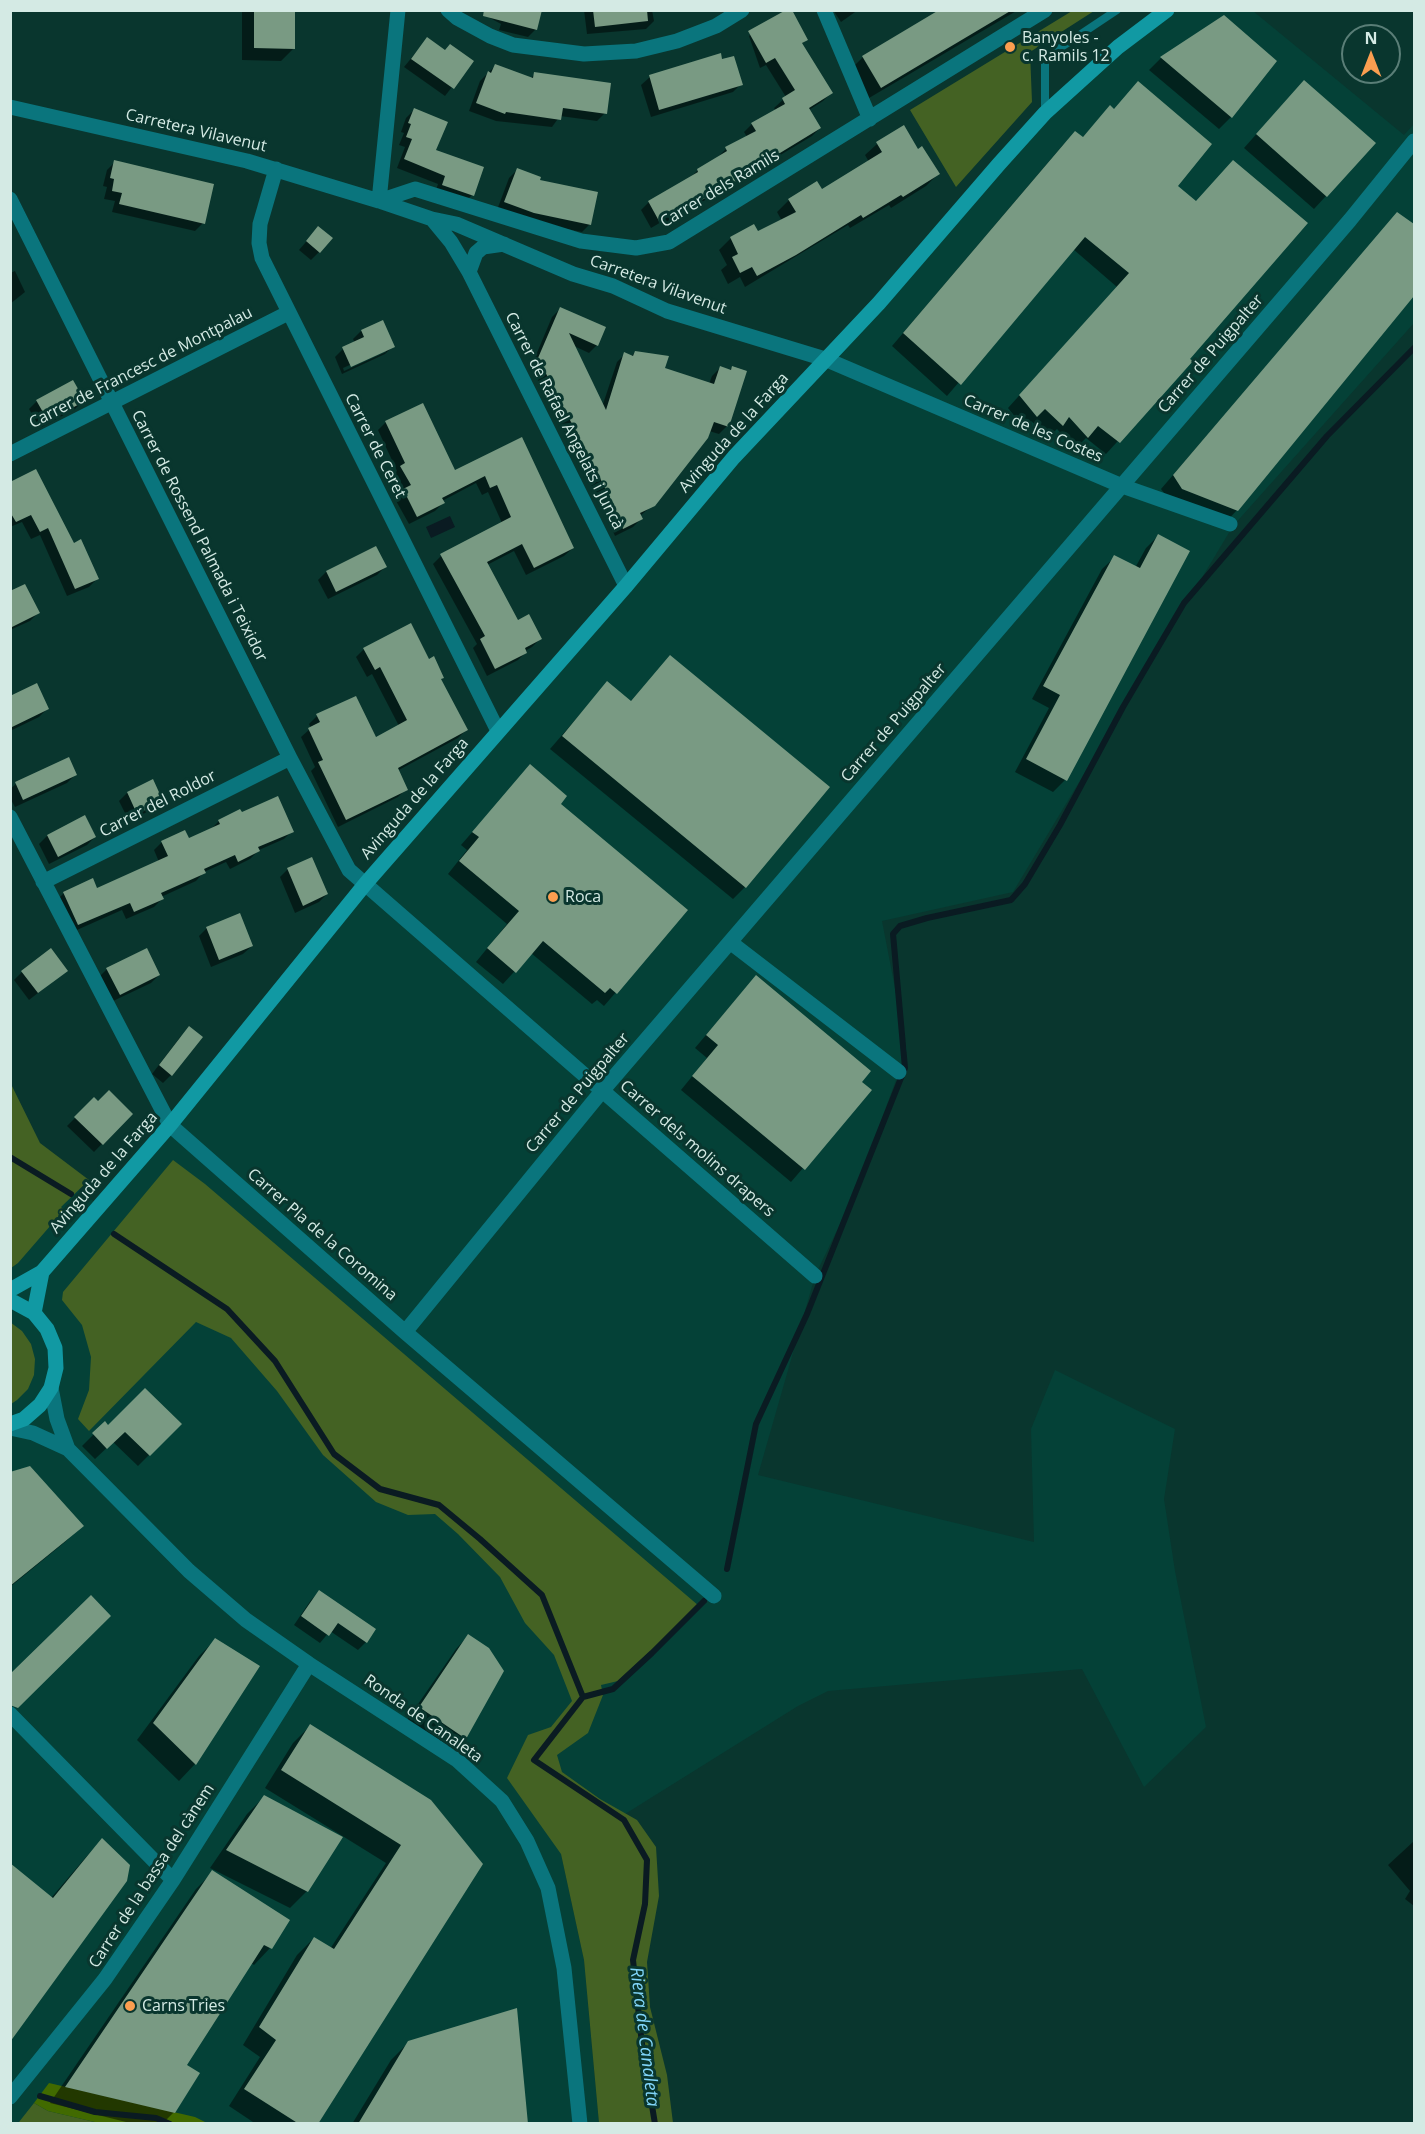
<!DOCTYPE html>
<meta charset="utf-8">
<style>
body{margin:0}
#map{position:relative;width:1425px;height:2134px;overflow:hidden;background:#09362e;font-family:"Open Sans",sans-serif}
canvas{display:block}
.frame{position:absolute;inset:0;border:12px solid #d4eae4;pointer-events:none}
.north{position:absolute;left:1341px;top:24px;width:60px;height:60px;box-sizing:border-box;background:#09362e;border:2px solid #5a7e77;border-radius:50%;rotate:0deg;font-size:16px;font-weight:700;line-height:24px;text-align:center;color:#d4eae4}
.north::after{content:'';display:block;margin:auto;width:21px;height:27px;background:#fb9e50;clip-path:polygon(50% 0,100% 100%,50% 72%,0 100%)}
</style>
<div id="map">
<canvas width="1425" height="2134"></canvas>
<div class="frame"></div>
<div class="north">N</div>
</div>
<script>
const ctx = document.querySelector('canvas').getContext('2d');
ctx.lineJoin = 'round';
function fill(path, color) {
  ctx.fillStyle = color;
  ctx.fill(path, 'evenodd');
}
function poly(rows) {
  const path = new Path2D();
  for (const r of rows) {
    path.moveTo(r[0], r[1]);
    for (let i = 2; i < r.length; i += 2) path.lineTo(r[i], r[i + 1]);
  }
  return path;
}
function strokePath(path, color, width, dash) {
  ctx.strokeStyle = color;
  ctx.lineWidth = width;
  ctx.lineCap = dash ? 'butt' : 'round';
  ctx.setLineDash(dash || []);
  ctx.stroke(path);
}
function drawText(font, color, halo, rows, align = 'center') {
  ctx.font = font + ' "Open Sans",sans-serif';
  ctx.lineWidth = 6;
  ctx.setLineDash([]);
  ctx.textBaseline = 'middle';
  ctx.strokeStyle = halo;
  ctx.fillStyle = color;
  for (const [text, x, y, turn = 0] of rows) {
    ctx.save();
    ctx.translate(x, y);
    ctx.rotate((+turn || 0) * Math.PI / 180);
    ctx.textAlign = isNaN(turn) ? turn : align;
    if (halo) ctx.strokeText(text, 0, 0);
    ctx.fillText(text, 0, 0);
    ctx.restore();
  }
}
const built = poly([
 [1178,11,1253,11,1404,135,1414,124,1414,323,1233,526,1013,892,882,921,907,1050,853,1197,815,1276,758,1475,1034,1542,1031,1429,1055,1370,1175,1429,1164,1499,1175,1571,1206,1727,1144,1787,1082,1669,828,1691,798,1706,561,1854,584,1960,599,2123,11,2123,10,1188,60,1207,79,1189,98,1205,825,359,999,164,1157,18]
]);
const green = poly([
 [1072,11,1094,11,1030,52,1032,102,956,187,910,110],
 [10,1082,40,1143,89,1180,61,1207,64,1210,18,1263,11,1268],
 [173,1160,205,1184,699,1606,618,1681,601,1685,603,1695,588,1733,557,1755,562,1772,600,1799,637,1820,656,1847,659,1896,647,1962,650,2007,667,2075,673,2123,599,2123,584,1960,561,1854,507,1778,528,1735,551,1727,572,1701,554,1655,525,1623,500,1577,458,1534,435,1514,408,1515,376,1502,323,1455,277,1391,231,1338,196,1322,89,1431,78,1419,89,1390,91,1357,82,1325,62,1300,63,1292],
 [10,1322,22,1331,31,1344,35,1359,34,1375,28,1389,17,1400,11,1404],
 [34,2103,48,2111,99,2123,19,2122]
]);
const forest = poly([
 [49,2083,195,2117,207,2123,99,2123,48,2111,34,2103]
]);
const water = poly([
 [450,516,455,527,431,538,426,527]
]);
const shadow = poly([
 [242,10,294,10,294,48,281,61,242,60],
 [492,10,536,29,528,37,499,30,501,24,490,18],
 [584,10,652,10,654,21,646,29,587,34],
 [833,10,858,10,841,22],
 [944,10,1018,10,869,98,852,68,863,57],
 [1224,17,1231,117,1219,129,1149,70,1161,58],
 [757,28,806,40,801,44,831,93,823,101,809,110,820,128,812,136,697,205,689,212,666,226,663,221,651,228,641,210,649,202,690,178,698,170,718,157,726,149,747,137,744,132,752,124,776,111,774,108,786,97,766,65,760,68,749,36],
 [427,39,444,51,472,61,445,96,404,67],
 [721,61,741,84,733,92,651,117,641,85,650,77],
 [495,66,530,79,535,74,605,113,597,121,560,116,552,127,496,121,469,111,480,81],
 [1292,94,1326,196,1314,209,1244,148],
 [1110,107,1176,186,1188,359,1191,361,1106,454,1086,438,1075,449,1057,429,1049,437,1031,421,1024,428,1008,408,1117,287,1073,249,947,396,892,346,1063,145,1075,133,1082,138],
 [414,110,434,151,472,195,464,203,435,193,438,184,397,168,405,147,399,145,404,133,401,132,406,118],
 [903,128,918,151,938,174,926,186,891,208,889,205,850,228,848,225,745,287,740,277,728,284,721,270,727,265,719,250,730,239,754,226,758,233,782,221,777,212,789,200,817,183,821,191,869,162,865,155,877,144],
 [115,162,203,223,195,231,112,212,115,201,104,199,107,187,103,186,107,170],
 [517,170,538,181,590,224,582,232,526,221,497,210,509,178],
 [1397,214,1414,226,1414,294,1237,510,1225,523,1170,501,1161,489],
 [311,236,319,252,311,260,299,250],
 [15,271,25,292,10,304,10,273],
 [560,309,597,345,589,353,574,346,602,407,617,362,625,354,631,357,635,352,663,369,709,384,712,376,720,368,729,371,732,368,727,426,719,434,709,431,654,504,640,516,641,519,633,527,615,536,596,494,531,367,552,317],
 [382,322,393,346,385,354,342,374,335,357,343,349,355,343,353,339,361,331],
 [386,349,386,352,344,371,343,368],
 [37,401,83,401,75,409,40,428,29,409],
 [386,422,455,472,522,439,573,548,564,556,526,575,514,551,487,565,518,622,540,639,532,647,525,651,526,652,518,660,487,676,473,648,477,644,433,564,441,556,502,523,488,492,482,495,476,483,442,501,443,503,435,511,409,524,395,499,402,492,393,475,397,471,378,430],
 [10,484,73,545,97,579,89,587,67,596,40,535,31,539,22,522,10,527],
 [1158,536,1065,780,1053,792,1015,772,1049,708,1032,699,1102,569,1115,557,1135,568,1146,548],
 [375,548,385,567,377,575,328,599,318,580,326,572],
 [10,593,38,613,30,621,10,630],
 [364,649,440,680,466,730,458,738,397,771,406,789,398,797,338,827,311,771,315,767,301,737,311,728,309,724,317,716,375,739,399,726,372,674,367,677,356,657],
 [670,657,745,887,733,899,550,749,607,683,630,702],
 [10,697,47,709,39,717,10,731],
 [68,759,75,775,67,783,15,807,10,798,10,789,16,784],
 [530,766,559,804,686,911,604,1006,597,1000,592,1004,531,953,503,984,476,962,507,924,448,874,467,850,461,845],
 [127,793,162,801,153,809,129,821,119,801],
 [85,817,95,837,87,845,49,864,39,844,47,836],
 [219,821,292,831,284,839,259,850,250,859,230,869,226,862,204,872,196,881,161,897,162,899,154,907,126,919,122,910,70,933,56,901,64,893,96,890,159,862,154,850,162,842,188,840,210,830],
 [288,869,327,894,319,902,295,913,280,877],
 [207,928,252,946,243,954,211,967,199,936],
 [107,969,159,975,151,983,111,1002,99,977],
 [66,971,29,1000,14,980,22,972],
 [744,990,870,1090,791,1182,681,1090,707,1058,695,1048],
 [181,1036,171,1075,163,1083,152,1074],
 [94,1099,98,1103,131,1114,94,1152,67,1126],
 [105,1423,108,1427,180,1424,138,1466,113,1442,95,1459,82,1446],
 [10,1474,82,1526,65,1542,10,1587],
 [319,1592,366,1642,358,1650,330,1631,320,1643,294,1625,311,1600],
 [468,1636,503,1671,465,1738,453,1751,407,1720,456,1649],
 [215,1640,258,1667,195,1764,179,1781,137,1740,199,1656],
 [310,1726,430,1802,316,2124,256,2124,229,2106,260,2057,243,2045,297,1955,314,1938,330,1949,386,1863,265,1788,293,1743],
 [264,1797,307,1891,290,1908,210,1868,247,1814],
 [102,1840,10,2039,51,1898,86,1857],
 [1414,1841,1414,1906,1405,1899,1410,1891,1388,1865],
 [213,1872,270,1948,254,1965,251,1963,185,2065,174,2112,162,2124,134,2124,50,2103,196,1889],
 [408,2043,526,2124,352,2124,391,2060]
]);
const stream = poly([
 [10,1157,71,1194],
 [114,1234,227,1309,275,1361,334,1454,380,1489,439,1505,480,1539,542,1595,583,1697,534,1760,624,1820,647,1860,645,1904,633,1960,642,2044,655,2124],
 [727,1569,756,1424,807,1314,905,1068,893,934,900,926,927,918,1011,900,1025,884,1060,825,1123,707,1184,603,1327,436,1414,348],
 [583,1697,613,1689,652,1653,704,1601],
 [40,2096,95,2112,156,2118,170,2124]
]);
const building = poly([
 [254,10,295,10,295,49,254,48],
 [484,10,542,10,537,30,483,16],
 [593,10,647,10,648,21,595,27],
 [786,10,792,10,808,40,802,43,833,93,809,108,821,128,757,167,758,169,698,202,699,205,674,219,672,214,659,221,648,201,698,172,697,169,727,151,725,147,756,131,751,123,785,104,782,98,795,90,775,58,766,63,748,31],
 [939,10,1012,10,881,88,862,56],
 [1224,15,1277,61,1232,118,1160,57],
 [427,37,445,50,450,44,474,61,454,89,411,59],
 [721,53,722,59,734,56,743,85,659,110,649,75],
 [495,64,533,78,534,72,611,83,607,114,563,108,561,120,506,112,505,114,476,103,488,71,491,73],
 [1304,80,1376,143,1327,197,1256,134],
 [1138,81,1212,144,1178,186,1196,201,1233,160,1308,223,1190,359,1193,361,1120,443,1098,426,1088,438,1069,417,1063,426,1045,409,1037,417,1019,395,1129,273,1085,237,961,385,903,333,1075,131,1083,137,1110,105,1114,109],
 [414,108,448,122,436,150,484,167,474,196,442,185,445,176,404,159,412,139,406,137,411,124,408,123],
 [904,125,918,149,922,146,940,174,903,197,901,195,863,218,861,215,796,255,757,276,752,267,740,273,732,257,738,254,730,237,754,224,758,231,796,212,788,199,817,181,822,189,882,152,876,142],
 [114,160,214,184,205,224,119,204,122,193,112,191,114,179,110,178],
 [517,168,541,177,540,180,598,192,591,225,534,213,504,202],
 [1397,212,1414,224,1414,296,1238,511,1182,489,1173,475],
 [318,226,333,238,320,253,306,241],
 [560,307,606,327,598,346,569,333,606,410,624,352,633,356,635,351,669,356,665,368,714,384,720,366,731,370,732,366,747,371,729,427,714,422,708,438,655,506,640,513,643,519,623,529,604,486,538,358],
 [383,320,395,347,351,367,342,347,364,337,361,330],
 [73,380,85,401,48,421,36,400],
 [423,403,455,470,522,437,574,548,534,568,522,544,487,562,518,620,529,614,542,639,525,648,527,653,495,669,480,639,485,636,440,554,511,517,497,485,490,488,485,476,442,498,445,503,417,517,403,489,411,485,400,466,405,463,385,421],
 [36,469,74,543,81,539,99,579,75,589,48,528,40,532,31,515,16,522,10,512,10,482],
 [1158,534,1190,551,1067,781,1026,759,1060,695,1043,686,1114,555,1140,568],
 [376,546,387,567,336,592,326,571],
 [25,584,40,613,10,628,10,591],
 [411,623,429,659,434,656,444,678,441,679,468,730,398,768,408,790,346,820,318,762,323,760,308,728,320,722,316,714,356,696,376,737,407,720,380,667,375,670,363,648],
 [670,655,830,787,746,888,562,736,607,681,631,701],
 [37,683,49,709,10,728,10,696],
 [69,757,77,775,23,800,15,782],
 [530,764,567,796,561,804,688,910,617,994,610,988,605,993,543,941,516,973,487,948,519,911,459,861,479,837,472,832],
 [153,779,163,801,137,814,127,792],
 [278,796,294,832,258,847,260,851,238,862,235,855,204,869,206,873,161,893,164,899,134,912,130,903,78,925,63,892,93,878,97,888,168,856,161,841,185,830,189,838,220,824,218,820,240,809,242,812],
 [85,815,96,837,58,857,47,835],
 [312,857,328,894,303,906,287,868],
 [240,913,253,946,219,960,206,927],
 [51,948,68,971,38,993,21,971],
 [147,948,160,975,120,995,106,968],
 [756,975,871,1071,862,1082,872,1090,805,1170,692,1076,718,1045,706,1035],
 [189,1026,203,1037,172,1076,159,1065],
 [109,1090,133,1114,103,1145,74,1117,94,1097,98,1101],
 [145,1388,182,1424,150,1456,125,1432,107,1449,92,1433,105,1421,108,1425],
 [30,1466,84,1526,10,1586,10,1472],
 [319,1590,376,1629,367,1643,338,1623,329,1636,301,1616],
 [91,1595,111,1616,18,1708,10,1705,10,1674],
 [468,1634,489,1648,504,1671,466,1739,419,1707],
 [215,1638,260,1666,196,1765,153,1723],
 [310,1724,431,1800,483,1864,318,2124,299,2124,244,2089,276,2040,259,2027,314,1937,334,1949,401,1845,281,1770],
 [264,1795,343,1837,308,1892,226,1850],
 [102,1838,130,1865,127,1881,10,2042,10,1863,53,1898],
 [212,1870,290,1920,272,1949,264,1945,187,2065,200,2073,175,2113,65,2087],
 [517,2008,528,2124,358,2124,408,2041]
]);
const lane = poly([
 [1045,113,1045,58,1117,10]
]);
const street = poly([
 [448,10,457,18,490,36,513,45,584,54,636,51,677,41,716,26,742,10],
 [824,10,870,119],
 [10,107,247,161,379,201,432,219,456,224,573,274,613,286,667,311,825,359,1122,486,1230,524],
 [276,169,260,224,259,243,262,258,498,731],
 [10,199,290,758,349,870,815,1276],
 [379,201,415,189,581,241,636,248,669,242,1045,10],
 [379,201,398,10],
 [432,219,451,242,469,272,626,586],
 [469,272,476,253,483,247,504,244],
 [10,454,288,313],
 [10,817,170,1125,405,1332,714,1596],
 [43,882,290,758],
 [730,942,899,1072],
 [405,1332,602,1091,1350,220,1414,141],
 [51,1388,57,1419,68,1449],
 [10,1428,33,1433,68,1449,189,1571,246,1620,309,1664,457,1760,502,1801,527,1841,548,1888,564,1968,580,2124],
 [10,1714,173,1880],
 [10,2097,105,1979,173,1880,309,1664]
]);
const secondary = poly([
 [10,1290,42,1272,170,1125,366,883,626,586,734,457,879,303,999,164,1045,113,1118,47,1167,10],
 [10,1300,34,1313,47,1329,55,1348,56,1368,51,1388,40,1405,24,1419,10,1424],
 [34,1313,42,1272]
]);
const markers = [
 [1010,47,6,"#fb9e50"],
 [553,897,6,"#fb9e50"],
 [130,2006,6,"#fb9e50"]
];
const poiNames = [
 ["Banyoles -",1022,38],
 ["c. Ramils 12",1022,56],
 ["Roca",565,897],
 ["Carns Tries",142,2006]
];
const streetNames = [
 ["Carretera Vilavenut",196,131,13],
 ["Carrer dels Ramils",720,189,-31],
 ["Carretera Vilavenut",658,285,20],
 ["Carrer de Puigpalter",1211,354,-49],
 ["Carrer de Francesc de Montpalau",141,368,-27],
 ["Carrer de Rafael Angelats i Juncà",564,421,63],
 ["Carrer de les Costes",1033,429,23],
 ["Avinguda de la Farga",734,433,-48],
 ["Carrer de Ceret",375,446,63],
 ["Carrer de Rossend Palmada i Teixidor",199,536,63],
 ["Carrer de Puigpalter",894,723,-49],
 ["Avinguda de la Farga",415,799,-49],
 ["Carrer del Roldor",158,804,-27],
 ["Carrer de Puigpalter",578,1093,-50],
 ["Carrer dels molins drapers",697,1149,41],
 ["Avinguda de la Farga",104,1173,-49],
 ["Carrer Pla de la Coromina",322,1235,41],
 ["Ronda de Canaleta",423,1719,35],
 ["Carrer de la bassa del cànem",152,1876,-57]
];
const waterNames = [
 ["Riera de Canaleta",644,2037,83]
];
fill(built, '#044137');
fill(green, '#446223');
fill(forest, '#416a00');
fill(water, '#0a1b22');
fill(shadow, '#0007');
strokePath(stream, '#0a1b22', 6);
fill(building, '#799a83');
strokePath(lane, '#0a757d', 8);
strokePath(street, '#0a757d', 15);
strokePath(secondary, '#1199a3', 15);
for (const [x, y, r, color] of markers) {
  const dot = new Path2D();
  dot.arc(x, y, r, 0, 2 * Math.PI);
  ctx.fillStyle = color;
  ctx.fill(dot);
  strokePath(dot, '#09362e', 2);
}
drawText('16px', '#d4eae4', '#09362e', poiNames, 'left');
drawText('16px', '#d4eae4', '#09362e', streetNames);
drawText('italic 18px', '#80d4f8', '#09362e', waterNames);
</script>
